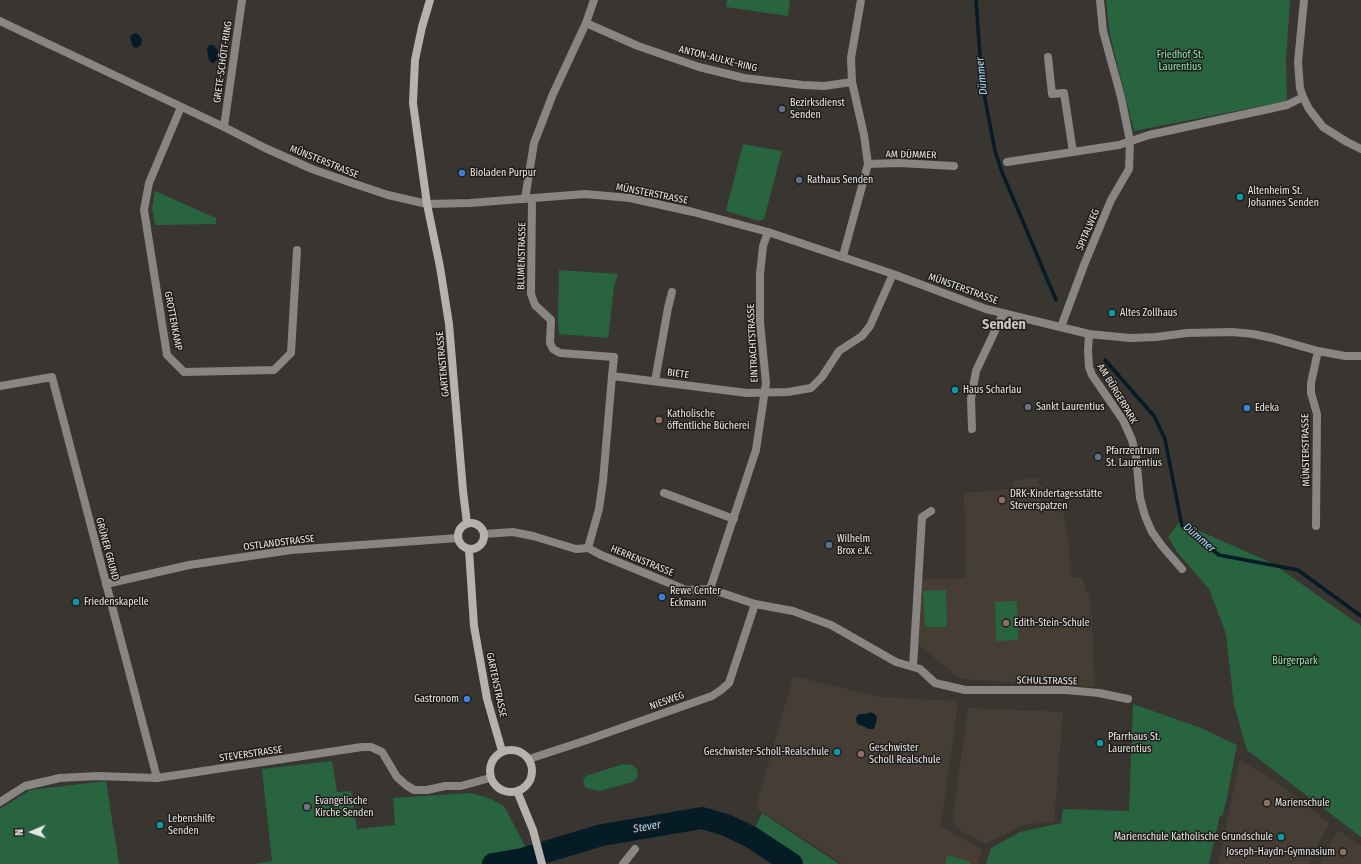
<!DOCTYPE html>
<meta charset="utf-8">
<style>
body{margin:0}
#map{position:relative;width:1361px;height:864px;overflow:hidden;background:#393531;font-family:"Fira Sans Condensed",sans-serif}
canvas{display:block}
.north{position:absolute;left:12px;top:812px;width:40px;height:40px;-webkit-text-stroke:3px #1f1d1b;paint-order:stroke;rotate:268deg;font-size:11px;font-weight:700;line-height:16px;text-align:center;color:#e9e6e4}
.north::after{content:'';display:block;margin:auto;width:14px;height:18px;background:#e9e6e4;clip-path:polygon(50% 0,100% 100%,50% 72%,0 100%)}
</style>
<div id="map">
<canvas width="1361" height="864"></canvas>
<div class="north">N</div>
</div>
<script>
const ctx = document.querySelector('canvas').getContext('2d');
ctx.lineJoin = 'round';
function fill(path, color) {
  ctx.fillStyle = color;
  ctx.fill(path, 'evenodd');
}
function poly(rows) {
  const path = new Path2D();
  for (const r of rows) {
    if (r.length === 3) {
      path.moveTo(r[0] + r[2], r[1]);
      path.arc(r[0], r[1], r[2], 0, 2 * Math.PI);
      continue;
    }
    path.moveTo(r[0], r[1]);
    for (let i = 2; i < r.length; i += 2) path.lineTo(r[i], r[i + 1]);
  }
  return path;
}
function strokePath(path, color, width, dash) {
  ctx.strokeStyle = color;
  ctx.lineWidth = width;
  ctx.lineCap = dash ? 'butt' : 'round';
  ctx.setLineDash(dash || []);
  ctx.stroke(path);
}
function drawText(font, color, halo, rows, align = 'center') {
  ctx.font = font + ' "Fira Sans Condensed",sans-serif';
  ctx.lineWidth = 3;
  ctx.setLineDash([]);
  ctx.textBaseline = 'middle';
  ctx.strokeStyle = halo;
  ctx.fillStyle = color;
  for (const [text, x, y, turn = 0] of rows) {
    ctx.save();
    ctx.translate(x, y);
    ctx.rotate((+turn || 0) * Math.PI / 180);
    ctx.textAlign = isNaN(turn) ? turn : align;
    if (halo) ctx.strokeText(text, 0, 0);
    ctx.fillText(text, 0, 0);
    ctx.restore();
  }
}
const built = poly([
 [1037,478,1042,506,1057,508,1063,511,1067,533,1072,577,1082,577,1091,603,1095,687,960,679,918,644,921,579,966,578,964,493,1013,489,1013,481],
 [793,676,879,697,958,701,941,826,982,850,978,864,843,864,756,808],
 [968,708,1063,712,1054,821,1023,825,986,844,961,831,952,822],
 [1240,760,1277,782,1329,823,1308,864,1218,864],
 [1338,830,1361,846,1361,864,1319,864]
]);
const green = poly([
 [727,0,790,0,788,16,726,7],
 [1106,0,1290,0,1286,60,1287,101,1134,131,1110,35],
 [743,144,782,151,764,219,759,221,726,211],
 [155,191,216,218,216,224,155,225,152,209],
 [559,270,618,274,614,287,608,338,559,334,558,321],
 [1179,522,1272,563,1361,626,1361,837,1247,750,1234,705,1226,634,1209,589,1177,552,1168,537],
 [946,590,947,627,925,627,923,591],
 [1017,601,1018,640,996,641,995,602],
 [1133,704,1201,728,1237,745,1226,802,1222,817,1220,815,1209,864,986,864,991,848,1020,832,1061,823,1063,809,1129,811],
 [332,761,337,792,351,791,357,829,395,825,393,798,471,793,491,799,504,806,524,844,530,864,252,864,272,861,262,769],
 [623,764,632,765,637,769,638,777,633,782,599,791,590,789,585,787,583,781,586,776],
 [106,781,119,864,0,864,0,809,30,790],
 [762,813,839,864,840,864,773,864,749,841],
 [947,855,970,862,970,864,945,864]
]);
const water = poly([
 [136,33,139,35,142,40,141,45,137,48,133,47,130,38,132,34],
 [209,45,213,45,218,50,218,58,214,63,212,63,209,60,207,50],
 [870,712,875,714,877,718,875,727,873,729,869,729,865,727,857,724,856,718,859,714,866,714]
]);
const stream = poly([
 [976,0,982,83,995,151,1002,172,1056,300],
 [1105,360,1154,416,1165,439,1182,526,1219,555,1298,570,1361,616]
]);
const river = poly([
 [493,864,522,859,602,835,702,818,726,825,751,837,792,864]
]);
const street = poly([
 [1304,0,1298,62,1300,88,1303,97,1309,109,1323,127,1347,142,1361,149],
 [0,21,224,127,265,148,312,169,349,182,388,195,427,204,470,203,585,194,630,198,693,212,768,232,893,274,986,309,1089,334,1130,338,1156,337,1187,333,1232,332,1253,334,1272,338,1318,351,1345,356,1361,356],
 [586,23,638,46,699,67,744,78,803,85,824,86,852,82,851,58,861,0],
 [1048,57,1052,94,1064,93,1073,152],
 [181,107,149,183,144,210,167,355,184,372,274,370,291,353,297,250],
 [224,127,242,0],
 [1007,162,1119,145,1149,135,1287,105,1303,97],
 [868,164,899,163,954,166],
 [525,199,534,143,553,94,586,23,594,0],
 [532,199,531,294,535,305,551,320,550,343,553,349,560,353,614,357,612,376,747,393,788,392,811,388,822,377,839,351,862,336,870,326,893,274],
 [843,256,868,164,864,135,852,82],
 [1061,327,1084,265,1111,200,1129,169,1130,141,1121,97,1103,31,1100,0],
 [1089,334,1088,351,1089,367,1092,375,1123,420,1132,440,1136,456,1140,498,1145,516,1152,532,1162,546,1182,569],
 [655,381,668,308,672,292],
 [0,386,52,377,157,778],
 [972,429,971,399,976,371,1003,314],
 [664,493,734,519],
 [1316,526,1317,414,1311,393,1311,383,1318,351],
 [484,534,513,532,533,536,576,549,588,548,601,555,686,590,710,589,755,604,793,611,831,625,896,662,920,669,935,683,965,690,1066,690,1099,693,1128,699],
 [588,548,599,509,603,481,612,376],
 [106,584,189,565,291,550,458,538],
 [710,589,756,450,766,383,760,322,760,274,763,246,768,232],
 [913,667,922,517,931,511],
 [529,759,587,740,712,696,721,690,729,683,755,604],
 [0,802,25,786,60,778,97,776,157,778,362,747,371,747,382,752,397,777,406,785,414,790,427,790,445,786,461,786,490,778],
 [623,864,635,849]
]);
const secondary = poly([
 [430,0,422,27,415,60,413,103,427,204,440,267,449,324,463,491,467,523],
 [471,536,13],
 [469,550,474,626,487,699,502,751],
 [511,771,21],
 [517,791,533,830,542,864]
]);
const markers = [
 [782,109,4,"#5c6f8a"],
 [462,173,4,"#3f7fe0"],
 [799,180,4,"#5c6f8a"],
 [1240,197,4,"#0f9aa8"],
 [1112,313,4,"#0f9aa8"],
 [955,390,4,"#0f9aa8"],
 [1028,407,4,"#6b7280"],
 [1247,408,4,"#3f7fe0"],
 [659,420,4,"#8d6e63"],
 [1098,457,4,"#5c6f8a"],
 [1002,500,4,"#8d6e63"],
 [829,545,4,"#5c6f8a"],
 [662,597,4,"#3f7fe0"],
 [76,602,4,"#0f9aa8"],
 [1006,623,4,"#8d6e63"],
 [467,699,4,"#3f7fe0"],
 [1100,743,4,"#0f9aa8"],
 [837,752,4,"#0f9aa8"],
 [861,754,4,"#8d6e63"],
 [1267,803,4,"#8d6e63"],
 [307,807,4,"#6b7280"],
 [160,825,4,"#0f9aa8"],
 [1281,837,4,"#0f9aa8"],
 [1343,852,4,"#8d6e63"]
];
const parkNames = [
 ["Friedhof St.",1180,55],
 ["Laurentius",1180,67],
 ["Bürgerpark",1295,661]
];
const streetNames = [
 ["ANTON-AULKE-RING",718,59,14],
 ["GRETE-SCHÖTT-RING",223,62,-82],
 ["AM DÜMMER",911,155,1],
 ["MÜNSTERSTRASSE",324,162,22],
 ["MÜNSTERSTRASSE",652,194,11],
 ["SPITALWEG",1088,230,-67],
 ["BLUMENSTRASSE",522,256,-89],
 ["MÜNSTERSTRASSE",963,289,20],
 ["GROTTENKAMP",173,321,79],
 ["EINTRACHTSTRASSE",753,343,-93],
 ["GARTENSTRASSE",443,364,-95],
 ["BIETE",678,374,8],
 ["AM BÜRGERPARK",1117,394,59],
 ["MÜNSTERSTRASSE",1306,450,-91],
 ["OSTLANDSTRASSE",279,543,-7],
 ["GRÜNER GRUND",107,549,75],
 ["HERRENSTRASSE",642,561,22],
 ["SCHULSTRASSE",1047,681,1],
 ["GARTENSTRASSE",496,685,78],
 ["NIESWEG",667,701,-20],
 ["STEVERSTRASSE",251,754,-8]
];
const poiNames = [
 ["Bezirksdienst",790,103],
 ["Senden",790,115],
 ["Bioladen Purpur",470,173],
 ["Rathaus Senden",807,180],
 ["Altenheim St.",1248,191],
 ["Johannes Senden",1248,203],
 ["Altes Zollhaus",1120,313],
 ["Haus Scharlau",963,390],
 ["Sankt Laurentius",1036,407],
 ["Edeka",1255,408],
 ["Katholische",667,414],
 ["öffentliche Bücherei",667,426],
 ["Pfarrzentrum",1106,451],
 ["St. Laurentius",1106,463],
 ["DRK-Kindertagesstätte",1010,494],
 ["Steverspatzen",1010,506],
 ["Wilhelm",837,539],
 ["Brox e.K.",837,551],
 ["Rewe Center",670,591],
 ["Eckmann",670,603],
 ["Friedenskapelle",84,602],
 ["Edith-Stein-Schule",1014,623],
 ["Gastronom",459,699,"right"],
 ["Pfarrhaus St.",1108,737],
 ["Laurentius",1108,749],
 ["Geschwister",869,748],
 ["Scholl Realschule",869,760],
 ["Geschwister-Scholl-Realschule",829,752,"right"],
 ["Evangelische",315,801],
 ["Kirche Senden",315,813],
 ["Marienschule",1275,803],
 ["Lebenshilfe",168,819],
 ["Senden",168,831],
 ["Marienschule Katholische Grundschule",1273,837,"right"],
 ["Joseph-Haydn-Gymnasium",1335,852,"right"]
];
const waterNames = [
 ["Dümmer",982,76,-96],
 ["Dümmer",1199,538,41],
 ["Stever",647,827,-10]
];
const districtNames = [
 ["Senden",1004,325]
];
fill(built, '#463e34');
fill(green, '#28643f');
fill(water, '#051c26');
strokePath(stream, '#051c26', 3.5);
strokePath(river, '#051c26', 22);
strokePath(street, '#888583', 8);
strokePath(secondary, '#b6b2af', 8);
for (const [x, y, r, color] of markers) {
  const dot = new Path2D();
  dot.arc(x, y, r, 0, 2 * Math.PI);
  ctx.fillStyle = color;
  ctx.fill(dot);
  strokePath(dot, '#1f1d1b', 1.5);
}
drawText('10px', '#8de4a9', '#1f1d1b', parkNames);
drawText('10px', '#e9e6e4', '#1f1d1b', streetNames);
drawText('10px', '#e9e6e4', '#1f1d1b', poiNames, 'left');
drawText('italic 11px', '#a3defa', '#1f1d1b', waterNames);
drawText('bold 14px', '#cbc7c1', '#1f1d1b', districtNames);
</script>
